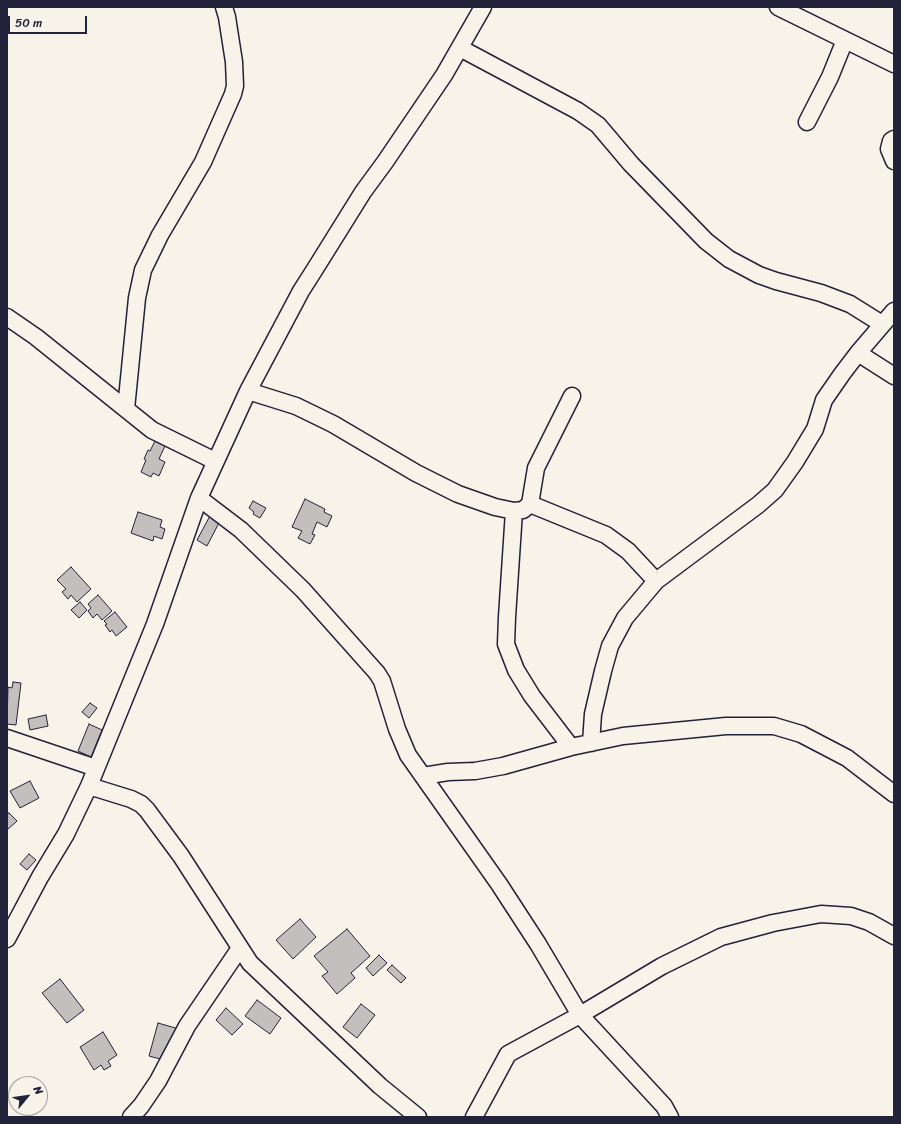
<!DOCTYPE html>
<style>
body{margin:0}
#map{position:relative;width:901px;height:1124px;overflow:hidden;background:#f7f3e8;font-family:Sriracha,sans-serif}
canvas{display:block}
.frame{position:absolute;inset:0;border:8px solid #22223b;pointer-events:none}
.north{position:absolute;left:8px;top:1076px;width:40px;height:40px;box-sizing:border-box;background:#f7f3e8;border:1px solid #a29fa3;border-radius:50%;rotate:61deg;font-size:11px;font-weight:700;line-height:16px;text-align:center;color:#22223b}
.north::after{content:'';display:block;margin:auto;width:14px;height:18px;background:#22223b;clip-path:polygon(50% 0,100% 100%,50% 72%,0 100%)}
.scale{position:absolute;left:8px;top:16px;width:79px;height:18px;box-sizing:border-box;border:2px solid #22223b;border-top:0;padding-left:5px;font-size:12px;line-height:14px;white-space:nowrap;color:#22223b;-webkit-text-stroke:3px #f7f3e8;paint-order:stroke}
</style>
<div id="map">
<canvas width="901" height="1124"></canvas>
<div class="frame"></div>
<div class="north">N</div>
<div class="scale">50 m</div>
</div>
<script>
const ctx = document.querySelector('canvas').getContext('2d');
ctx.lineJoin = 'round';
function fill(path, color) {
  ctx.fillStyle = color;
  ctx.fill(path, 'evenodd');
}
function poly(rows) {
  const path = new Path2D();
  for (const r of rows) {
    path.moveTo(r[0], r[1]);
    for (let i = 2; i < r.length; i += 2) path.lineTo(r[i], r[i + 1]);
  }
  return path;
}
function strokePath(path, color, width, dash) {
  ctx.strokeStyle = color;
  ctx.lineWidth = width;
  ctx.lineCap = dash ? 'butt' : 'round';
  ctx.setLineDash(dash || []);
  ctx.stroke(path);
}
const building = poly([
 [155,441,165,446,159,459,165,462,159,476,153,473,151,477,141,472,146,460,144,459,148,450,150,451,155,441],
 [305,499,325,509,324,512,332,516,327,527,317,522,312,534,315,535,310,544,298,538,302,531,292,527,305,499],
 [253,501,266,508,260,518,253,514,254,512,249,508,253,501],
 [138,512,162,520,160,527,165,529,162,539,154,536,153,541,131,533,138,512],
 [211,514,221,519,207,546,197,540,211,514],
 [71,567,91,589,77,602,71,595,68,599,62,592,66,589,57,580,71,567],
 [98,595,112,611,102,620,97,614,93,618,88,611,91,608,88,604,98,595],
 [80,602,87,610,79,618,71,610,80,602],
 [115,612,127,627,116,636,112,630,110,632,105,625,107,624,104,621,115,612],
 [13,682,21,683,16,725,7,724,8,687,12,688,13,682],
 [90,703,97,708,89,718,82,712,90,703],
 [46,715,48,726,30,730,28,719,46,715],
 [89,724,102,730,91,757,78,751,89,724],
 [30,781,39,798,20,808,10,791,30,781],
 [9,813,17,821,7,830,7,814,9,813],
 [29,854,36,860,27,870,20,864,29,854],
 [300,919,316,937,293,959,276,940,300,919],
 [347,929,370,956,351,973,355,978,337,994,322,976,328,972,314,956,347,929],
 [379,955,387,963,373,976,366,968,379,955],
 [392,965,406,978,401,983,387,970,392,965],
 [60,979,84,1010,67,1023,42,993,60,979],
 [257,1000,281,1018,270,1034,245,1016,257,1000],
 [361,1004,375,1015,357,1038,343,1027,361,1004],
 [226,1008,243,1024,232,1035,216,1020,226,1008],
 [158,1023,179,1029,176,1043,169,1042,164,1060,149,1056,158,1023],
 [103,1032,117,1055,108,1061,111,1066,104,1070,101,1065,94,1070,80,1047,103,1032]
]);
const minor = poly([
 [778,7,894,64],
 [460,48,578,111,598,125,631,164,706,241,729,259,759,275,776,281,821,293,850,304,882,324],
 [807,122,830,77,845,40],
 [894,139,891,141,889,149,894,161],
 [7,317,36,337,152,430,215,461],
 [858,353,894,376],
 [248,391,296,406,333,424,416,473,458,494,495,507,514,511,523,510,530,504,536,468,572,396],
 [126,409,137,298,143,270,160,235,203,162,233,94,235,86,234,62,227,17,224,7],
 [199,498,241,530,303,590,377,673,382,681,397,729,408,755,499,884,538,944,580,1015,664,1106,670,1117],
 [530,504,606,535,628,551,656,581],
 [514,511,507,617,506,644,516,670,532,696,571,747],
 [7,738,96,768],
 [591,743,593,714,603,671,610,646,625,618,656,581,758,505,775,490,795,462,815,429,824,400,842,374,858,353,894,311],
 [423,776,448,772,475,771,503,766,571,747,623,736,726,726,774,726,801,734,847,758,894,794],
 [89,786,131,799,141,804,147,810,181,856,250,963,380,1086,418,1117],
 [7,939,40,877,66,834,89,786,155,624,199,498,248,391,301,291,315,269,363,192,385,162,444,75,483,7],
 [131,1117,141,1106,158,1081,187,1026,240,948],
 [474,1117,508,1054,580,1015,662,966,721,937,773,923,821,914,851,916,869,922,894,936]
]);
fill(building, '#c2bfbd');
strokePath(building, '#22223b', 1);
strokePath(minor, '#22223b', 19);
strokePath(minor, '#f7f3e8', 16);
</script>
